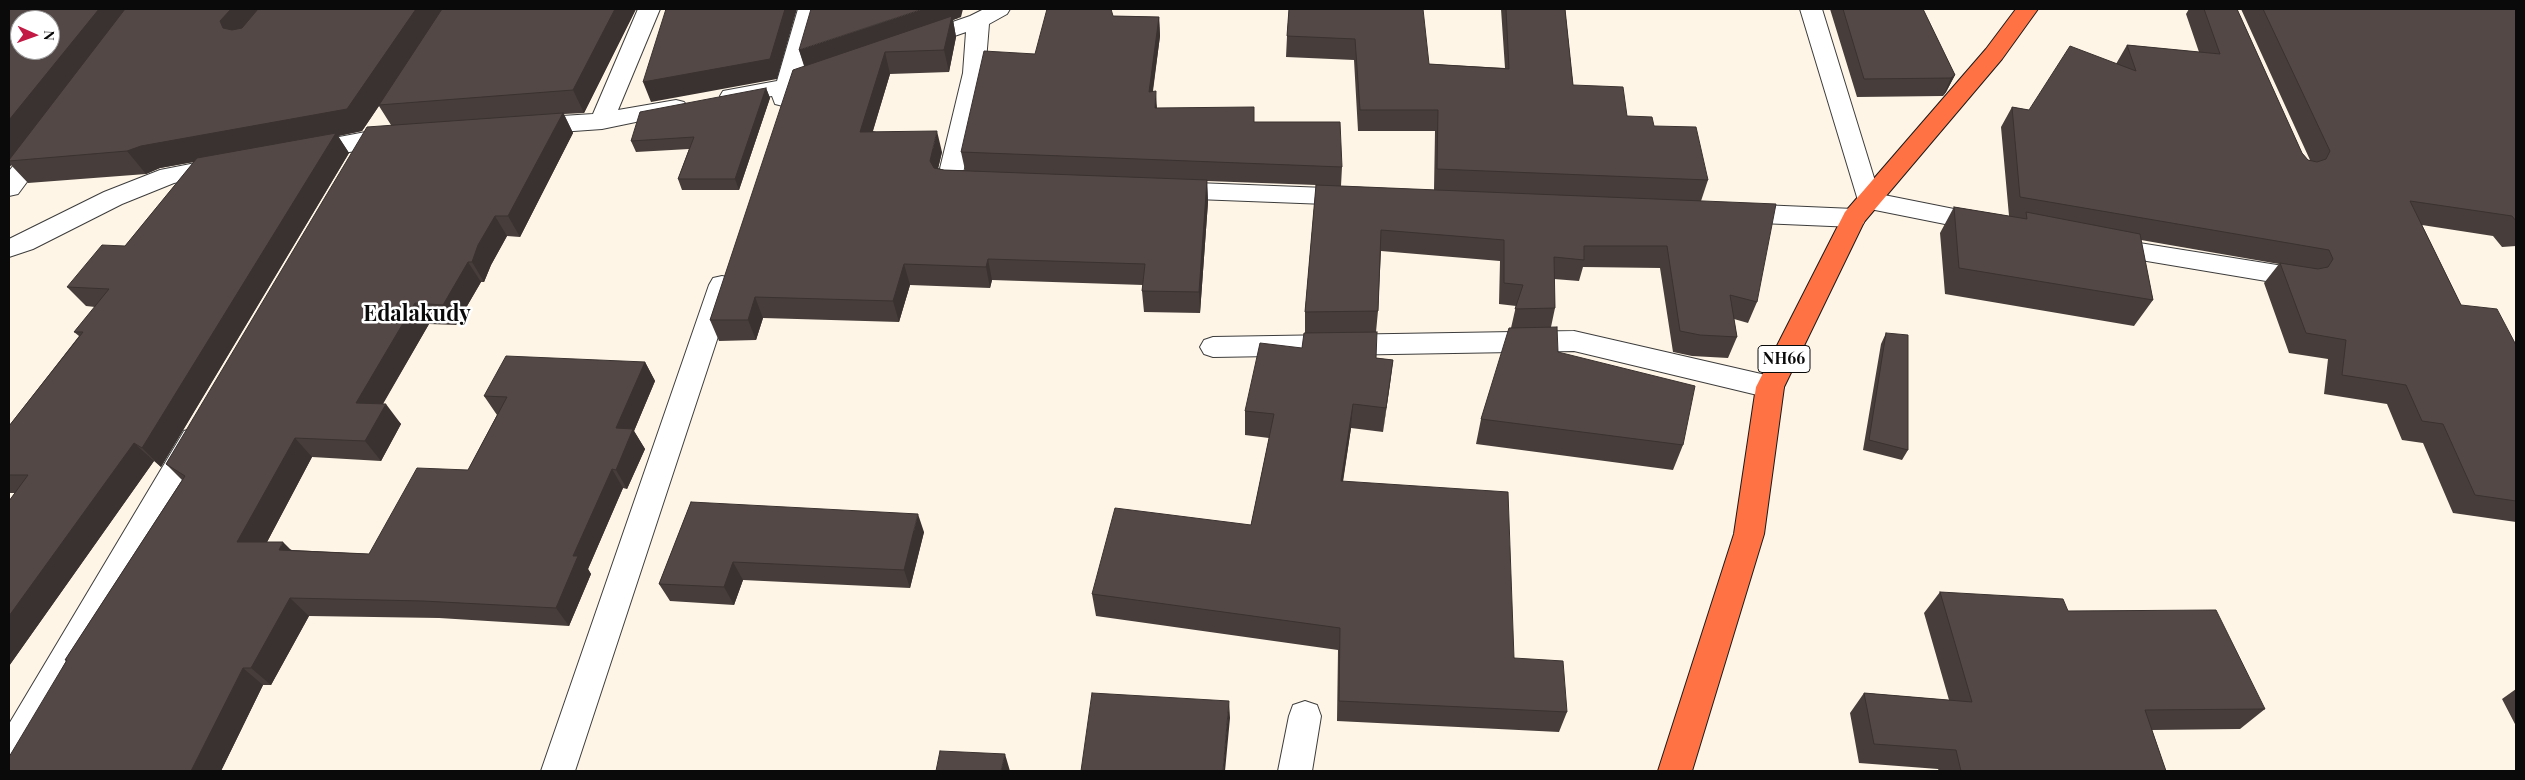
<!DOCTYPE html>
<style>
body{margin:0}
#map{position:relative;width:2525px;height:780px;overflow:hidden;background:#fff5e6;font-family:"Playfair Display",serif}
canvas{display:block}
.frame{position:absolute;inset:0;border:10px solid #0a0a0a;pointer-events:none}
.north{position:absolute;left:10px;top:10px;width:50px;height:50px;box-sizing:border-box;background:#fff;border:1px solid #9d9d9d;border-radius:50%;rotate:92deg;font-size:14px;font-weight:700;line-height:20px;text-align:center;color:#0a0a0a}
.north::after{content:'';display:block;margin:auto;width:18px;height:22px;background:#c21945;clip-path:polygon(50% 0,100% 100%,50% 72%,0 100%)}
</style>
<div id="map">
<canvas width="2525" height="780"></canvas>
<div class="frame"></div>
<div class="north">N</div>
</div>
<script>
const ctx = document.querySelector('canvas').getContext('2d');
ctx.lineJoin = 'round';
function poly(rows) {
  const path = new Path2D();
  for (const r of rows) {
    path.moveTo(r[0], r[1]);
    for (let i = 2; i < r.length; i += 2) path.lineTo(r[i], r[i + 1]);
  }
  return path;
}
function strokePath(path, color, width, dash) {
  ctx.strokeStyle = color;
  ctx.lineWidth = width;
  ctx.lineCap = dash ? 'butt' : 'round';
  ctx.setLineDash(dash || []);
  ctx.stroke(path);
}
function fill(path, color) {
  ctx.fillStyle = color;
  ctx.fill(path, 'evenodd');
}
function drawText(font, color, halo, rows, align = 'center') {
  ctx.font = font + ' "Playfair Display",serif';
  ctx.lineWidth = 5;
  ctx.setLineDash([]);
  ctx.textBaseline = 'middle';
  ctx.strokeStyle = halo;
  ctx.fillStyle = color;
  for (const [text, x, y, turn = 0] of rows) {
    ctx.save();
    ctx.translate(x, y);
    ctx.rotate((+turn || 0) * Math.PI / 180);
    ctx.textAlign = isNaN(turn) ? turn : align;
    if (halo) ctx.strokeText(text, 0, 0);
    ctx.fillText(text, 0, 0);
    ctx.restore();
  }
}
const minor = poly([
 [638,9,660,9,618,110,676,100,684,102,688,107,684,112,602,129,531,134,523,131,519,126,523,121,531,118,593,114,638,9],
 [798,9,820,9,802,73,822,67,830,69,833,74,830,79,797,91,791,104,783,106,775,104,772,96,731,103,723,101,720,96,723,91,777,81,798,9],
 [984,9,1010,9,1007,14,989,24,985,73,963,173,983,176,986,182,983,188,974,190,949,189,940,187,937,181,963,73,966,32,920,48,912,46,909,41,912,36,970,16,984,9],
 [1800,9,1822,9,1879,194,1994,217,1997,223,1994,229,1985,232,1860,207,1800,9],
 [396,129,404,131,408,137,404,143,307,159,299,157,295,151,299,145,307,143,371,131,396,129],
 [43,136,51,138,55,144,18,194,9,196,9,171,35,138,43,136],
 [221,158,229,160,233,166,229,172,174,183,122,204,33,249,9,257,9,239,104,192,160,170,221,158],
 [1170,182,1352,189,1361,191,1364,197,1361,203,1352,205,1170,198,1161,196,1158,190,1161,184,1170,182],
 [1737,204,1854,209,1863,212,1866,218,1863,224,1854,227,1737,222,1728,219,1725,213,1728,207,1737,204],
 [2108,238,2302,269,2311,271,2315,278,2311,285,2302,287,2099,253,2095,247,2099,241,2108,238],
 [722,276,731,278,735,285,575,771,541,771,709,285,713,278,722,276],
 [1574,331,1770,376,1780,379,1784,387,1780,395,1770,398,1574,351,1213,357,1204,354,1200,347,1204,340,1213,337,1574,331],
 [194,428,204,431,208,439,204,447,21,765,9,770,9,724,184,431,194,428],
 [1305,701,1317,705,1321,716,1312,771,1278,771,1289,716,1293,705,1305,701]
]);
const highway = poly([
 [2016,9,2038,9,2002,59,1864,222,1784,387,1764,534,1692,771,1658,771,1734,534,1756,387,1845,212,1986,49,2016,9]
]);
const wall = poly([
 [9,9,636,9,584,113,564,114,573,133,520,237,507,236,491,265,484,282,481,282,456,325,429,324,383,404,401,424,381,461,312,457,267,542,292,550,369,554,468,470,497,415,484,396,645,362,655,381,634,431,645,449,627,489,623,488,588,569,591,574,569,626,439,618,309,616,271,685,263,685,221,771,9,771,66,661,65,660,182,480,166,464,391,125,379,106,362,131,338,136,349,153,161,467,154,461,9,666,9,501,15,493,9,493,9,426,79,336,74,332,95,307,86,306,67,287,125,246,194,162,160,168,146,174,28,183,11,165,9,168],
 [1289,9,1429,64,1505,68,1501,9,1565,9,1573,85,1627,116,1654,126,1708,180,1701,201,1757,302,1748,323,1734,319,1737,337,1728,358,1692,356,1673,352,1660,268,1583,267,1579,281,1554,279,1555,308,1551,327,1558,352,1683,445,1673,470,1476,444,1481,419,1511,328,1516,306,1499,304,1500,261,1381,251,1378,311,1376,332,1376,358,1393,360,1383,432,1351,428,1343,482,1567,712,1559,732,1337,721,1338,650,1096,616,1092,594,1251,525,1269,438,1245,435,1245,411,1302,348,1305,333,1305,312,1316,185,1207,181,1208,202,1200,313,1144,312,1142,291,1143,285,992,280,990,288,910,285,899,322,763,318,756,340,719,341,710,320,804,66,799,50,961,17,953,20,956,37,949,72,890,74,873,131,942,152,938,168,944,170,965,170,961,152,1035,54,1113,16,1159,17,1160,36,1153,91,1157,108,1254,122,1342,167,1341,186,1434,190,1435,131,1358,131,1354,60,1286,57,1287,36],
 [1830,9,1923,9,1955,75,1946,92,1943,96,1857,97],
 [2189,9,2237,9,2302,153,2308,160,2310,160,2241,9,2516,9,2516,246,2502,247,2493,236,2422,225,2461,305,2516,345,2516,522,2453,513,2423,443,2402,440,2387,404,2324,394,2328,359,2289,353,2264,283,2279,264,2141,240,2153,300,2134,326,1945,294,1940,233,1954,207,2009,216,2001,127,2012,107,2029,110,2116,64,2127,45,2199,52,2186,14],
 [766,88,770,98,739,190,682,190,678,179,689,149,636,152,631,141],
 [1886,333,1908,450,1902,460,1863,450,1881,344],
 [691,502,924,532,910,588,743,580,734,605,670,601,659,584],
 [1940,592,2068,611,2265,709,2240,729,2152,730,2166,771,1939,771,1938,769,1859,763,1850,713,1864,693,1949,700,1924,613],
 [2516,689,2516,726,2502,699]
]);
const shadedWall = poly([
 [99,9,134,9,9,161,9,120],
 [231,9,266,9,235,43,223,28,220,21],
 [416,9,444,9,362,131,338,136,349,153,161,467,142,448,334,136,160,168,146,174,127,151],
 [615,9,636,9,584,113,573,90],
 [785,9,797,9,777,79,651,102,643,82],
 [923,9,963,9,961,17,953,20,956,37,949,72,944,50,951,21,806,70,799,50],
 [1159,17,1160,36,1150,110,1149,92],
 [885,52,890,74,866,153,860,132],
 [1955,75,1946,92,1943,96,1951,78],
 [766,88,770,98,739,190,735,179],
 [1156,91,1157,110,1155,108],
 [563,113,573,133,520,237,508,216],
 [937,131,942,152,935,182,930,161],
 [9,162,11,165,9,168],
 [1207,180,1208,202,1200,313,1199,292],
 [495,216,507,236,491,265,484,282,472,262,478,245],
 [988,259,992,280,990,288,986,267],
 [468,262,481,282,456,325,443,305],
 [904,264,910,285,899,322,893,301],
 [755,297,763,318,756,340,748,320],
 [415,303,429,324,372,422,356,403],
 [1393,360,1390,384,1383,432,1386,408],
 [645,362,655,381,634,431,645,449,627,489,616,470,616,428],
 [386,404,401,424,381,461,365,441],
 [1353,404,1351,428,1339,505,1341,481],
 [295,438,312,457,257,561,237,542],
 [134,443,154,461,9,666,9,616],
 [612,469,623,488,588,569,591,574,569,626,556,608,573,556],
 [918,514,924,532,910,588,904,570],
 [283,542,301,560,279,550],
 [733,562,743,580,734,605,724,587],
 [290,598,309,616,271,685,251,668],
 [243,668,263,685,221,771,191,771],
 [1229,701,1230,718,1225,771,1223,771],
 [1005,754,1010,771,1001,771]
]);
const building = poly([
 [9,9,99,9,9,120,9,9],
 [20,20,50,20,50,50,20,50,20,20],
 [125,9,231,9,220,21,223,28,232,30,242,28,258,9,416,9,347,109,141,146,127,151,9,161,9,160,125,9],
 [442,9,615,9,573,90,379,105,442,9],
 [666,9,785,9,770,59,643,82,666,9],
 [811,9,923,9,799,50,811,9],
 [1047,9,1111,9,1113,16,1159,17,1149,92,1156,91,1155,108,1254,107,1254,122,1340,122,1342,167,961,152,984,51,1035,54,1047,9],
 [1289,9,1423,9,1429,64,1509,69,1506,9,1565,9,1573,85,1623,87,1627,116,1652,117,1654,126,1696,127,1708,180,1437,169,1438,110,1360,110,1355,39,1287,36,1289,9],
 [1843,9,1923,9,1955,75,1951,78,1864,79,1843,9],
 [2204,9,2237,9,2302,153,2308,160,2317,162,2326,159,2330,151,2263,9,2516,9,2516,221,2512,216,2410,201,2461,305,2497,309,2516,345,2516,501,2475,495,2443,424,2422,421,2406,385,2342,375,2346,340,2306,333,2280,263,2318,269,2328,267,2333,259,2329,250,2020,197,2012,107,2029,110,2070,46,2136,71,2127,45,2220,54,2204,9],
 [952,16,944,50,885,52,860,132,937,131,930,161,934,168,944,170,1207,180,1199,292,1142,291,1145,264,988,259,986,267,904,264,893,301,755,297,748,320,710,320,793,70,952,16],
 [766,88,735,179,678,179,694,137,631,141,640,112,766,88],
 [563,113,508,216,495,216,478,245,472,262,468,262,443,305,415,303,356,403,386,404,365,441,295,438,237,542,283,542,279,550,369,554,417,468,468,470,507,397,484,396,506,356,645,362,616,428,633,429,616,470,612,469,573,556,578,556,556,608,423,601,290,598,251,668,243,668,191,771,9,771,9,757,67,660,65,660,185,476,166,464,367,127,563,113],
 [336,133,142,448,134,443,9,616,9,501,28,475,9,475,9,426,83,332,74,332,109,289,67,287,102,245,125,246,197,158,336,133],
 [1316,185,1776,204,1757,302,1730,295,1737,337,1700,335,1680,331,1667,246,1584,246,1584,260,1554,257,1555,308,1515,309,1523,285,1504,283,1504,240,1381,230,1378,311,1305,312,1316,185],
 [1954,207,2027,219,2026,212,2140,234,2153,300,1959,268,1954,207],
 [1557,327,1558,352,1695,386,1683,445,1481,419,1509,328,1557,327],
 [1377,332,1376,358,1393,360,1386,408,1353,404,1341,481,1508,492,1514,658,1563,661,1567,712,1339,701,1340,628,1092,594,1115,508,1251,525,1274,414,1245,411,1260,343,1302,348,1304,333,1377,332],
 [1886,333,1908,335,1908,450,1869,440,1886,333],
 [691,502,918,514,904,570,733,562,724,587,659,584,691,502],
 [1940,592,2063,599,2068,611,2216,610,2265,709,2145,710,2166,771,1961,771,1956,750,1874,744,1864,693,1972,702,1940,592],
 [1092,693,1229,701,1223,771,1081,771,1092,693],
 [940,751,1005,754,1001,771,936,771,940,751]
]);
const shields = [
 [1784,359,52]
];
const shieldNames = [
 ["NH66",1784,359]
];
const districtNames = [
 ["Edalakudy",417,314]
];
strokePath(minor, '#3d3d3d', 2);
strokePath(highway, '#1b1b1b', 2);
fill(minor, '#fff');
fill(highway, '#ff7244');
fill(wall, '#473e3b');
fill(shadedWall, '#3a3230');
fill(building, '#534845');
strokePath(building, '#3a3230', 1);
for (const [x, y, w] of shields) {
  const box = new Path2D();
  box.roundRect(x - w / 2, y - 13.5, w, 27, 4);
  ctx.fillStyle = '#fff';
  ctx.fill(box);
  strokePath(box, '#0a0a0a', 1);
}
drawText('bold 16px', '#0a0a0a', null, shieldNames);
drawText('bold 22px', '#0a0a0a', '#fff', districtNames);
</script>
